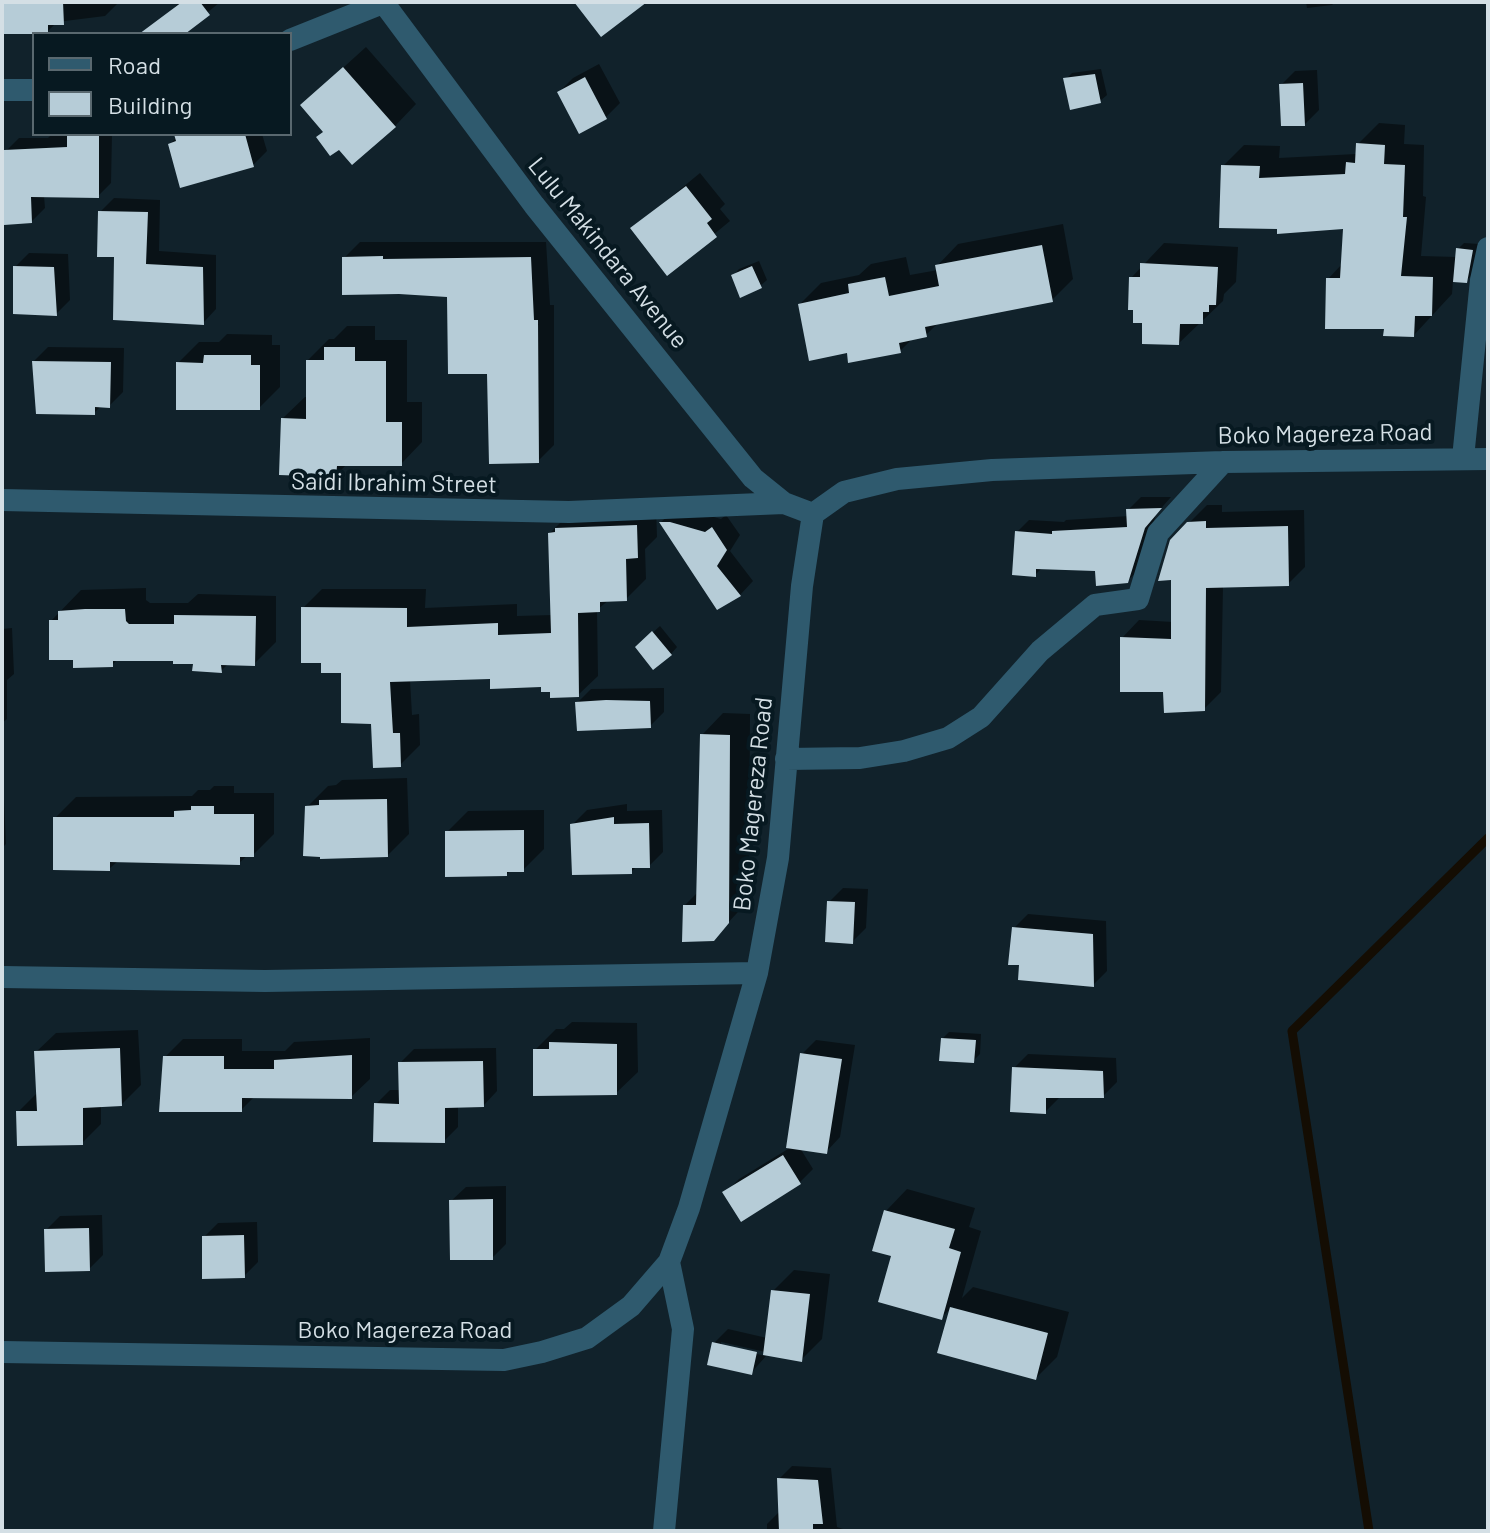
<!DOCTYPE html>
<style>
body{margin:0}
#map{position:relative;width:1490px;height:1533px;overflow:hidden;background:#11222b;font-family:Barlow,sans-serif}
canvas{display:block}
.frame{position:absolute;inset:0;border:4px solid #d4dfe5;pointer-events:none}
.legend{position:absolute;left:32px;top:32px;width:260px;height:104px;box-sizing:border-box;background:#071921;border:2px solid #59686f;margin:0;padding:10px 14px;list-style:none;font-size:24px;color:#d4dfe5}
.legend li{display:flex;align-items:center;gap:16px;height:40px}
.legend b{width:40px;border:2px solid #59686f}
</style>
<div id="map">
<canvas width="1490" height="1533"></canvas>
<div class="frame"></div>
<ul class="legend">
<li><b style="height:10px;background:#2f5a6e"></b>Road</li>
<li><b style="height:22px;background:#b6ccd7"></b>Building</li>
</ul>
</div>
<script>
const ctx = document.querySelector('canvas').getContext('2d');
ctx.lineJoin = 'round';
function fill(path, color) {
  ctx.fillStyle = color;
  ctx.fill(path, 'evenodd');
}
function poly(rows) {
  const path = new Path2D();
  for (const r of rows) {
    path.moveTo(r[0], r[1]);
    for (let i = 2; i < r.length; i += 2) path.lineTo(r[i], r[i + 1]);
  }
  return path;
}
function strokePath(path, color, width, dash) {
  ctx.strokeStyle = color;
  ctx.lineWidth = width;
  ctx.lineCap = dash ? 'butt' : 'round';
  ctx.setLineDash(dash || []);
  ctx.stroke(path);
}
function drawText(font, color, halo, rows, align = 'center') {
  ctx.font = font + ' Barlow,sans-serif';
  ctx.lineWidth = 8;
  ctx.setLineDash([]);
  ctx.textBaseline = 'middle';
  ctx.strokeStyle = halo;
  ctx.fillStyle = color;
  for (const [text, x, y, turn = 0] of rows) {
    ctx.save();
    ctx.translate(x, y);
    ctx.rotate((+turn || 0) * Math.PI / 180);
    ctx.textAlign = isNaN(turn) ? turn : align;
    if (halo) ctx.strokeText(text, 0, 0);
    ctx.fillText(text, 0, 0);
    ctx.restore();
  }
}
const shadow = poly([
 [2,2,119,2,105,16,57,22,47,32,2,32],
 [180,2,220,2,182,34,170,34,160,21],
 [1306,2,1335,2,1332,5,1307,8],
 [366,47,416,104,395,126,325,131,302,105],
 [599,64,620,103,606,117,559,92,573,78],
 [1101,69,1107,95,1100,101,1066,79,1072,73],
 [1317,70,1319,110,1305,124,1281,85,1295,71],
 [1379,123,1405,125,1404,144,1424,145,1423,196,1426,197,1421,256,1457,257,1458,249,1464,243,1479,244,1472,275,1466,281,1453,280,1452,294,1414,335,1386,327,1328,279,1343,263,1345,226,1279,227,1223,166,1244,145,1280,146,1279,158,1356,154,1358,144],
 [71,134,112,134,111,183,98,196,44,196,45,208,32,221,6,151,19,138,48,138,51,135],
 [176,134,262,134,267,151,253,165,170,144,177,137],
 [700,173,725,204,720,209,730,221,667,273,632,229],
 [114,198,160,200,159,251,216,255,216,309,203,323,116,256,100,212],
 [1063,224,1073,279,1052,300,939,322,926,335,913,338,900,351,849,351,800,304,821,283,859,275,871,264,906,257,910,275,938,270,937,266,958,244],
 [360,242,546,242,550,305,554,305,554,445,538,461,449,296,399,292,344,258],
 [1164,243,1238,247,1236,282,1224,294,1223,301,1179,343,1144,321,1131,278],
 [29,253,68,254,70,300,56,314,15,267],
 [759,261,767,280,760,286,733,276,739,269],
 [347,326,375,326,375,340,407,340,407,402,422,402,422,442,401,464,347,464,336,475,283,418,305,397,308,397,308,360,329,339,334,339],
 [227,334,272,335,272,345,280,345,280,387,259,408,178,363,199,342,219,342],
 [48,347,124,348,123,392,109,406,102,405,94,413,34,361],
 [1141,497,1171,497,1156,514,1140,569,1127,581,1097,569,1043,567,1035,575,1017,532,1029,520,1064,522,1066,520,1129,516,1128,510],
 [1207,505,1222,505,1222,512,1304,510,1305,567,1288,584,1223,586,1221,692,1204,709,1164,690,1122,638,1139,620,1173,622,1189,523],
 [656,506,657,537,645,549,646,579,626,599,610,599,597,610,598,676,578,695,543,685,492,677,410,680,412,715,419,714,420,745,400,765,343,671,323,661,303,608,322,589,426,589,425,608,517,604,517,616,553,615,550,533,569,514],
 [675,509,685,509,721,519,726,515,740,535,730,551,753,581,740,595,661,522],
 [146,588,146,600,150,603,188,603,198,594,276,596,276,642,254,664,229,663,221,671,175,659,118,659,112,665,75,658,51,621,81,590],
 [660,626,677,647,671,654,637,647],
 [12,628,14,674,7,680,7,719,2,723,2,629],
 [664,688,664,712,650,726,577,703,591,689],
 [723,713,750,714,749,900,713,939,684,906,698,892,702,735],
 [407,778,409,834,388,855,307,807,328,786,336,785,342,780],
 [214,786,234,786,234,793,274,793,274,834,253,855,248,855,239,863,118,861,109,869,55,818,76,797,192,796,198,790,210,790],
 [4,800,6,844,2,848,2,801],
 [627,804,627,811,662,810,663,852,649,866,637,866,631,872,572,825,587,810],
 [544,810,544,849,523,870,511,870,507,874,447,832,468,811],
 [843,888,868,889,866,928,852,942,829,902],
 [1028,914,1106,921,1107,971,1093,985,1021,963,1014,928],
 [572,1022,637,1023,638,1072,616,1093,535,1050,556,1029,564,1029],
 [138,1030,141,1085,121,1105,101,1105,101,1124,82,1143,18,1112,38,1092,36,1052,56,1033],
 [949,1032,981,1034,980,1054,973,1061,943,1038],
 [370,1038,370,1079,351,1097,255,1096,241,1110,165,1057,183,1039,242,1039,242,1051,285,1051,294,1042],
 [816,1040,855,1045,840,1137,826,1152,800,1148,813,1169,799,1183,725,1193,739,1179,788,1149,802,1054],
 [496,1048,497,1091,483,1106,458,1106,458,1127,444,1141,376,1104,390,1090,400,1090,400,1063,414,1049],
 [1028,1054,1116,1058,1117,1082,1103,1096,1059,1098,1045,1112,1014,1068],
 [506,1186,506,1244,492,1258,451,1201,466,1187],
 [907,1189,975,1208,969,1227,981,1231,962,1298,973,1287,1069,1312,1057,1357,1036,1378,940,1352,953,1306,941,1318,886,1211],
 [102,1215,103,1255,89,1269,46,1230,60,1216],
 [257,1222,258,1262,244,1276,204,1237,218,1223],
 [794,1270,830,1274,822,1339,801,1360,721,1342,721,1346,766,1356,751,1373,714,1343,728,1329,767,1338,773,1291],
 [792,1466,831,1468,837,1527,849,1531,767,1531,767,1524,780,1511,779,1479]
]);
const stream = poly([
 [1369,1531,1292,1031,1488,838]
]);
const building = poly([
 [2,2,63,2,64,25,48,25,48,34,2,34],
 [182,2,200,2,210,15,185,34,139,34],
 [574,2,647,2,601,37],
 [343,67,396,127,352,165,339,150,330,156,316,137,323,132,300,105],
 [1095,74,1101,103,1070,110,1063,78],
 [585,77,607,119,579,134,557,92],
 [1303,83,1305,126,1281,126,1279,84],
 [174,134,245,134,254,167,180,188,168,144,176,141],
 [67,135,99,136,99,198,31,197,32,223,4,225,4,150,67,147],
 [1356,143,1385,145,1384,164,1405,165,1403,217,1407,217,1401,276,1433,277,1432,316,1415,316,1414,337,1383,336,1384,329,1325,329,1326,278,1340,278,1343,229,1277,234,1277,229,1219,228,1221,165,1260,166,1259,178,1345,174,1346,162,1355,163],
 [686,186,712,219,707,223,717,237,667,276,630,228],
 [98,211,148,212,146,264,203,267,204,325,113,320,114,257,97,257],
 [1042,245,1053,302,925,327,927,337,899,343,901,353,848,363,847,353,809,361,798,304,849,293,848,284,885,277,889,296,939,286,935,265],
 [1456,248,1473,250,1467,283,1453,282],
 [383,256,383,259,531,257,534,320,538,320,539,463,489,464,487,374,448,374,447,297,399,294,342,295,342,257],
 [1140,263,1218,267,1216,305,1209,305,1209,312,1203,312,1203,324,1180,324,1179,345,1142,344,1142,323,1133,323,1133,310,1128,310,1129,277,1140,277],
 [13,266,54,267,57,316,13,314],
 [752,266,762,288,740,298,731,275],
 [324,347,355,347,355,361,386,361,386,422,402,422,402,466,337,466,336,477,279,475,281,418,306,419,306,360,324,360],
 [204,355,251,355,251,365,260,365,260,410,176,410,176,362,203,363],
 [32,361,111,362,110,408,95,407,95,415,36,414],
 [1162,508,1145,528,1128,583,1096,586,1095,571,1036,569,1036,577,1012,575,1015,531,1052,534,1052,531,1127,527,1126,509],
 [1206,521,1206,528,1288,526,1289,586,1206,588,1205,711,1164,713,1163,692,1120,692,1120,637,1171,639,1171,580,1158,581,1170,540,1187,522],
 [659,522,670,522,705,532,712,527,727,550,717,566,741,596,717,610],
 [637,525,638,558,626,559,627,601,600,602,600,612,578,613,579,697,550,698,550,692,541,692,541,687,490,689,490,679,390,682,393,733,400,733,401,767,373,768,371,724,341,723,341,673,321,673,321,663,301,663,301,607,407,608,407,627,498,623,498,635,551,633,548,533,555,532,555,528],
 [85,609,125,609,126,621,129,624,174,624,174,615,256,616,255,666,221,665,222,673,192,671,193,664,173,664,173,661,113,661,113,667,73,668,73,660,49,660,49,620,58,620,58,611],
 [652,631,672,655,653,670,635,647],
 [606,700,650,701,651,728,577,731,575,702],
 [700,734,730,735,729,923,714,941,682,942,683,905,696,905],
 [387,799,388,857,320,859,320,857,303,856,305,806,319,805,319,800],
 [191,806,214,806,214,814,254,814,254,857,240,857,240,865,110,862,110,871,53,870,53,817,174,817,174,811,191,810],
 [614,817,614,824,649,823,650,868,632,868,632,874,572,875,570,824],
 [524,830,524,872,507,872,507,876,445,877,445,831],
 [827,901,855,902,853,944,825,942],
 [1012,927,1093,934,1094,987,1018,980,1019,965,1008,965],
 [941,1038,976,1040,974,1063,939,1061],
 [549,1042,617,1044,617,1095,533,1096,533,1049,549,1049],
 [120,1048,122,1106,83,1108,83,1145,17,1146,16,1111,37,1111,34,1051],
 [800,1053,842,1059,827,1154,786,1148],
 [352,1055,352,1099,242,1098,242,1112,159,1112,163,1056,224,1056,224,1069,274,1069,274,1060],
 [483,1061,484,1107,445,1108,445,1143,373,1142,374,1103,399,1104,398,1062],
 [1012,1067,1103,1071,1104,1098,1046,1098,1046,1114,1010,1112],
 [783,1155,801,1184,741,1222,722,1192],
 [493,1199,493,1260,450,1260,449,1200],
 [884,1210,955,1229,949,1248,961,1252,942,1320,878,1302,891,1256,872,1251],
 [89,1228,90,1271,45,1272,44,1229],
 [244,1235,245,1278,202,1279,202,1236],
 [771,1290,810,1294,802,1362,763,1355],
 [950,1307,1048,1333,1036,1380,937,1353],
 [712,1342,757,1352,752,1375,707,1365],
 [777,1478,818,1480,823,1524,813,1524,813,1531,779,1531]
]);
const minor = poly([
 [383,2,534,205,753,478,784,503,813,514],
 [290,40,385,2],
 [2,90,34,90],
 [1463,458,1481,280,1488,248],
 [2,500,569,512,784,503],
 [786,759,860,758,904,751,948,738,981,717,1040,651,1095,605,1138,599,1158,533,1223,462],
 [2,977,265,981,757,973],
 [2,1352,504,1360,542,1352,587,1338,631,1306,669,1262,689,1208,757,973,778,858,802,586,813,514,844,492,897,479,992,470,1223,462,1488,459],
 [664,1531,683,1329,669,1262]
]);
const streetNames = [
 ["Lulu Makindara Avenue",608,253,51],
 ["Boko Magereza Road",1325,434,-1],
 ["Saidi Ibrahim Street",394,483,1],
 ["Boko Magereza Road",753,804,-84],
 ["Boko Magereza Road",405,1330]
];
fill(shadow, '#0007');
strokePath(stream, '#140d03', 9);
fill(building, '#b6ccd7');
strokePath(minor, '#2f5a6e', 22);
drawText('24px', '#d4dfe5', '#071921', streetNames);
</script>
